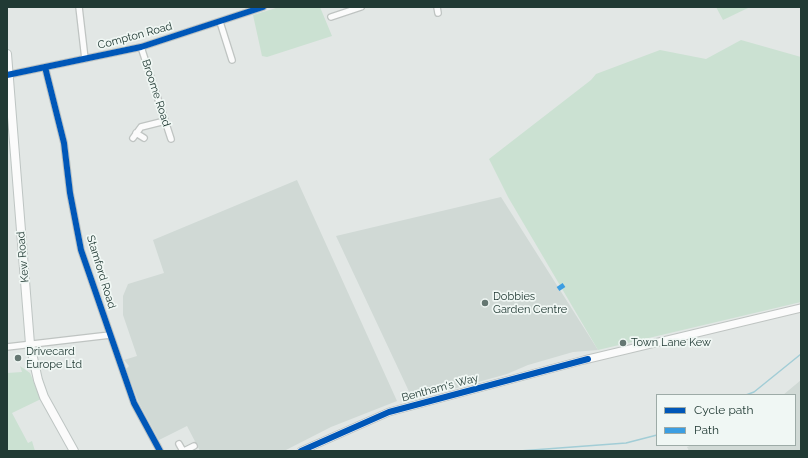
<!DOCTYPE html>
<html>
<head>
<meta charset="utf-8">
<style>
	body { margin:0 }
	#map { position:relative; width:808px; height:458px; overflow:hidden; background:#e2e7e5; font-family:Raleway,sans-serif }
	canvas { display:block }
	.frame { position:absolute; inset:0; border:8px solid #213a34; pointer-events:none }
	.legend { position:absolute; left:656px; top:394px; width:140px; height:52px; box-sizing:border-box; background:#f0f7f4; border:1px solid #9daba7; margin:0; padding:5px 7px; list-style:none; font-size:12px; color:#213a34 }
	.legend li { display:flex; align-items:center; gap:8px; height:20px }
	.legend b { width:20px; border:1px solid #9daba7 }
</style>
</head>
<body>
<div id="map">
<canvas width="808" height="458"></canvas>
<div class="frame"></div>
<ul class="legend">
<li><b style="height:5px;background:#0057b8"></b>Cycle path</li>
<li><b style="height:5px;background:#3c9ee2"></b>Path</li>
</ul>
</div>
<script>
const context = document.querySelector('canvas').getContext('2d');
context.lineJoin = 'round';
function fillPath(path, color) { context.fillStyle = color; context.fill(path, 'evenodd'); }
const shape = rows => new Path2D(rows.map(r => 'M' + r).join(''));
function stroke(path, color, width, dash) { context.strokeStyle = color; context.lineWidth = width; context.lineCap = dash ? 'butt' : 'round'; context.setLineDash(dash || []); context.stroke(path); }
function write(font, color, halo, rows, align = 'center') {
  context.font = font + ' Raleway,sans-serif'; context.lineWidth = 3.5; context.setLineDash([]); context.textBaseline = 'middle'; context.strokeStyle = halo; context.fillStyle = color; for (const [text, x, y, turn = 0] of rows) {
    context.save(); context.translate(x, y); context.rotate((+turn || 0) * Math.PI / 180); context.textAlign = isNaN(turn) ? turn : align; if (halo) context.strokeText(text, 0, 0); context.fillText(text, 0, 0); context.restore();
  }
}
fillPath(shape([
	[297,180,397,401,331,427,284,451,200,451,187,426,159,440,139,403,126,369,129,366,124,360,137,356,123,315,123,296,128,284,164,273,153,240],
	[501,197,598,350,573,352,528,365,507,374,413,400,336,236],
	[801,380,801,451,689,451,687,447,692,445,795,445,795,395,783,395]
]), '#d0d9d5');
fillPath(shape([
	[279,7,320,7,332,36,267,57,262,56,253,15],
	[716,7,750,7,723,20],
	[741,40,801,57,801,302,598,350,508,197,489,159,591,80,596,74,660,50,706,59],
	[20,366,30,373,41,399,12,413,28,443,32,441,35,451,7,451,7,373,22,372]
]), '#cbe1d2');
stroke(shape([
	[746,395,754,392,801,354],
	[519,451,626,443,657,435]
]), '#a2cdd6', 1.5);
const minor = shape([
	[79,7,85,59],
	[437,7,438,13],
	[331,17,361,7],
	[220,22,232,60],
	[141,47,171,139],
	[45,67,64,143,70,193,81,250,134,403,160,451],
	[7,75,141,47,263,7],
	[136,133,144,138],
	[133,138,141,127,165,121],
	[7,347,110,335],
	[179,444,183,451],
	[184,451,194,446]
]);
const tertiary = shape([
	[301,451,389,412,584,360,801,308]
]);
const secondary = shape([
	[7,54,30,344,38,380,44,397,74,451]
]);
stroke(minor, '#bfc4c2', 8);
stroke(tertiary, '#bfc4c2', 9);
stroke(secondary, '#bec5c3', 10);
stroke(minor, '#fbfbfb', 5.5);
stroke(tertiary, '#fbfbfb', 7);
stroke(secondary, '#fbfbfb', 8);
stroke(shape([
	[558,289,564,285]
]), '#3c9ee2', 5, [10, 5]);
stroke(shape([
	[45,67,64,143,70,193,81,250,134,403,160,451],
	[7,75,141,47,263,7],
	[301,451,389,412,588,359]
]), '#0057b8', 6);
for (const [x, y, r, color] of [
	[485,303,4,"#657772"],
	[623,343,4,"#657772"],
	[18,358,4,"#657772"]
]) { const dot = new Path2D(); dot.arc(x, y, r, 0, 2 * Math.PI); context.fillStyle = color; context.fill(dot); stroke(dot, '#f0f7f4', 1.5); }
write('11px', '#213a34', '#f0f7f4', [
	["Compton Road",135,36,-15],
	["Broome Road",156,93,72],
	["Kew Road",23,257,-95],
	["Stamford Road",101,272,73],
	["Bentham's Way",440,388,-15]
]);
write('11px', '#213a34', '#f0f7f4', [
	["Dobbies",493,297],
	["Garden Centre",493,310],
	["Town Lane Kew",631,343],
	["Drivecard",26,352],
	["Europe Ltd",26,365]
], 'left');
</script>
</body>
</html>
